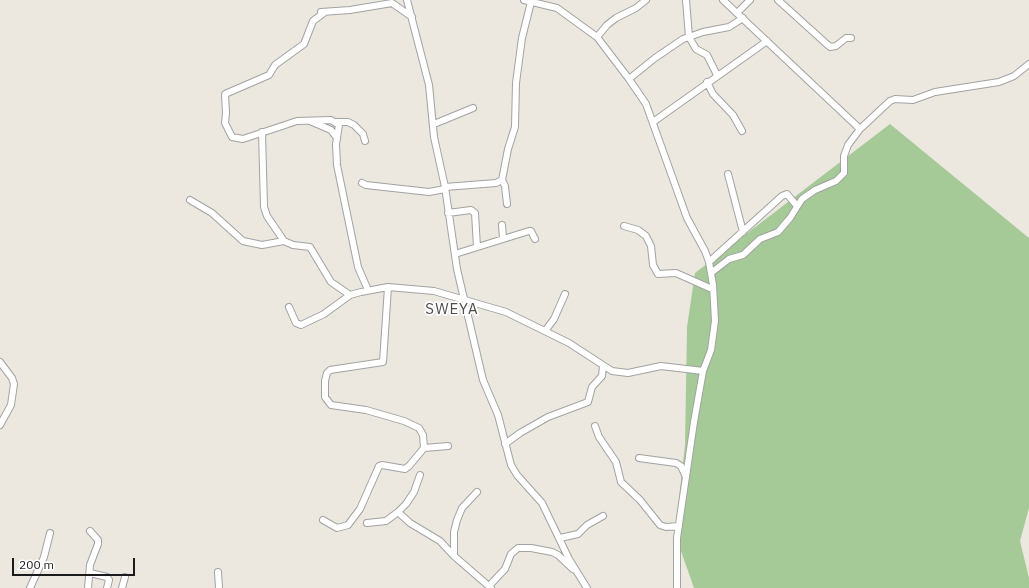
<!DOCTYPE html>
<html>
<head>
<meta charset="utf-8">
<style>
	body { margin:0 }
	#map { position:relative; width:1029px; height:588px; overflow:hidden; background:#ece8e0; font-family:"IBM Plex Sans",sans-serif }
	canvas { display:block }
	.scale { position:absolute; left:12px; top:558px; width:123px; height:18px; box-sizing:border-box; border:2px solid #1b1b1b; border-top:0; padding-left:5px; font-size:12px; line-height:14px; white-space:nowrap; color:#1b1b1b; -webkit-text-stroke:3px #fff; paint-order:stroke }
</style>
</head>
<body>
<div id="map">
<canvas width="1029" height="588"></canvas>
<div class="scale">200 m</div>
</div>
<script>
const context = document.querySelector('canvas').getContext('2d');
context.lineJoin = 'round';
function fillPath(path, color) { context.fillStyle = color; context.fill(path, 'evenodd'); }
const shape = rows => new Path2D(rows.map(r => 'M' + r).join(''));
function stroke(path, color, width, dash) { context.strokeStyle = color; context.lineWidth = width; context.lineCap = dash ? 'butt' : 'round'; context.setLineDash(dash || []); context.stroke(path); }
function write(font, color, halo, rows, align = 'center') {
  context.font = font + ' "IBM Plex Sans",sans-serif'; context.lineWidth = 3.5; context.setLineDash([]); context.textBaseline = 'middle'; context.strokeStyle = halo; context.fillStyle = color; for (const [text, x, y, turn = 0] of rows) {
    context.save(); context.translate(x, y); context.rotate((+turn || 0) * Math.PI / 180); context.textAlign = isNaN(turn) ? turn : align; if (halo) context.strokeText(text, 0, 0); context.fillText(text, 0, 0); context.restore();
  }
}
fillPath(shape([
	[890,124,1029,238,1029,508,1020,541,1029,578,1029,588,694,588,675,534,685,445,687,327,695,273]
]), '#a6ca97');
const minor = shape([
	[407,0,429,85,434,137,445,187,457,269,483,380,498,415,511,465,517,475,542,503,569,559,587,588],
	[524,0,557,8,597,37,629,79,646,104,687,218,705,251,709,262,713,285,715,321,711,350,703,371,694,422,677,538,677,588],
	[686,0,689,37,696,49,707,55,717,75],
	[723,0,860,129],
	[778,0,830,47,836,46,846,38,851,38],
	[321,12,350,10,392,3,412,17],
	[325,12,313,21,304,44,275,65,269,75,225,94,226,113,225,123,232,137,243,139,297,121,331,120,339,125,336,144,337,165,358,267,368,290],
	[737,13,750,0],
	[597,37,607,25,616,18,636,8,646,0],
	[629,79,655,58,683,39,703,32,729,27,743,18],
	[707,82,713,94,733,115,742,131],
	[310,121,331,130,337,138],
	[337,122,348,122,354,125,363,134,365,141],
	[653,122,767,41],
	[434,124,473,108],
	[262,132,264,207,267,216,284,241],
	[728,174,743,232],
	[502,180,505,186,507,204],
	[362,183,366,185,429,192,445,189],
	[445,187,496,183,502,180,508,149,515,127,516,83,522,38,531,2],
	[190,200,212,213,243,241,262,245,284,241,293,245,310,247,331,282,350,295],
	[448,213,471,210,475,213,477,247],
	[502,225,503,238],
	[624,226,638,230,646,236,651,246,653,265,658,274,676,273,712,289],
	[455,254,529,231,531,231,535,239],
	[709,262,782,196,787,194,797,206],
	[711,273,729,259,743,255,760,239,778,232,790,218,802,199,815,190,836,181,844,173,844,156,848,145,860,129,890,101,895,99,913,100,935,92,999,82,1014,76,1029,64],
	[289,307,296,323,301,325,324,314,350,295,361,292,388,287,434,291,506,312,569,343,612,371,628,373,661,366,703,371],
	[545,331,554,319,565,294],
	[0,362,12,378,14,384,11,405,0,425],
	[595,426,599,437,616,462,621,482,640,500,660,525,666,527,679,526],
	[505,444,520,433,548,417,588,402,592,387,602,376,603,366],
	[424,448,448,446],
	[639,458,676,463,681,466,686,477],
	[477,492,462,508,457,520,454,532,454,556,491,588],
	[398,512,406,504,414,492,420,475],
	[323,520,337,528,348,525,360,509,379,466,382,465,405,469,409,466,424,448,423,435,419,428,404,421,366,410,331,405,325,397,325,381,327,373,330,370,383,362,388,287],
	[367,523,386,521,398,512,410,523,440,541,454,556],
	[560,538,578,534,587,525,603,516],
	[218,572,219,588],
	[90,573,107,577,109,580,107,588],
	[489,586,505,569,511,554,518,548,531,548,552,552,558,555,573,569],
	[30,588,44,557,50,533],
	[88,588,90,565,98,544,98,540,90,531],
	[122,588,125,577]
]);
stroke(minor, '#a2a2a2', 8);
stroke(minor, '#fff', 6);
context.letterSpacing = '1px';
write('15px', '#4e4e4e', '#fff', [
	["SWEYA",452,310]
]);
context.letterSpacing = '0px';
</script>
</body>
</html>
